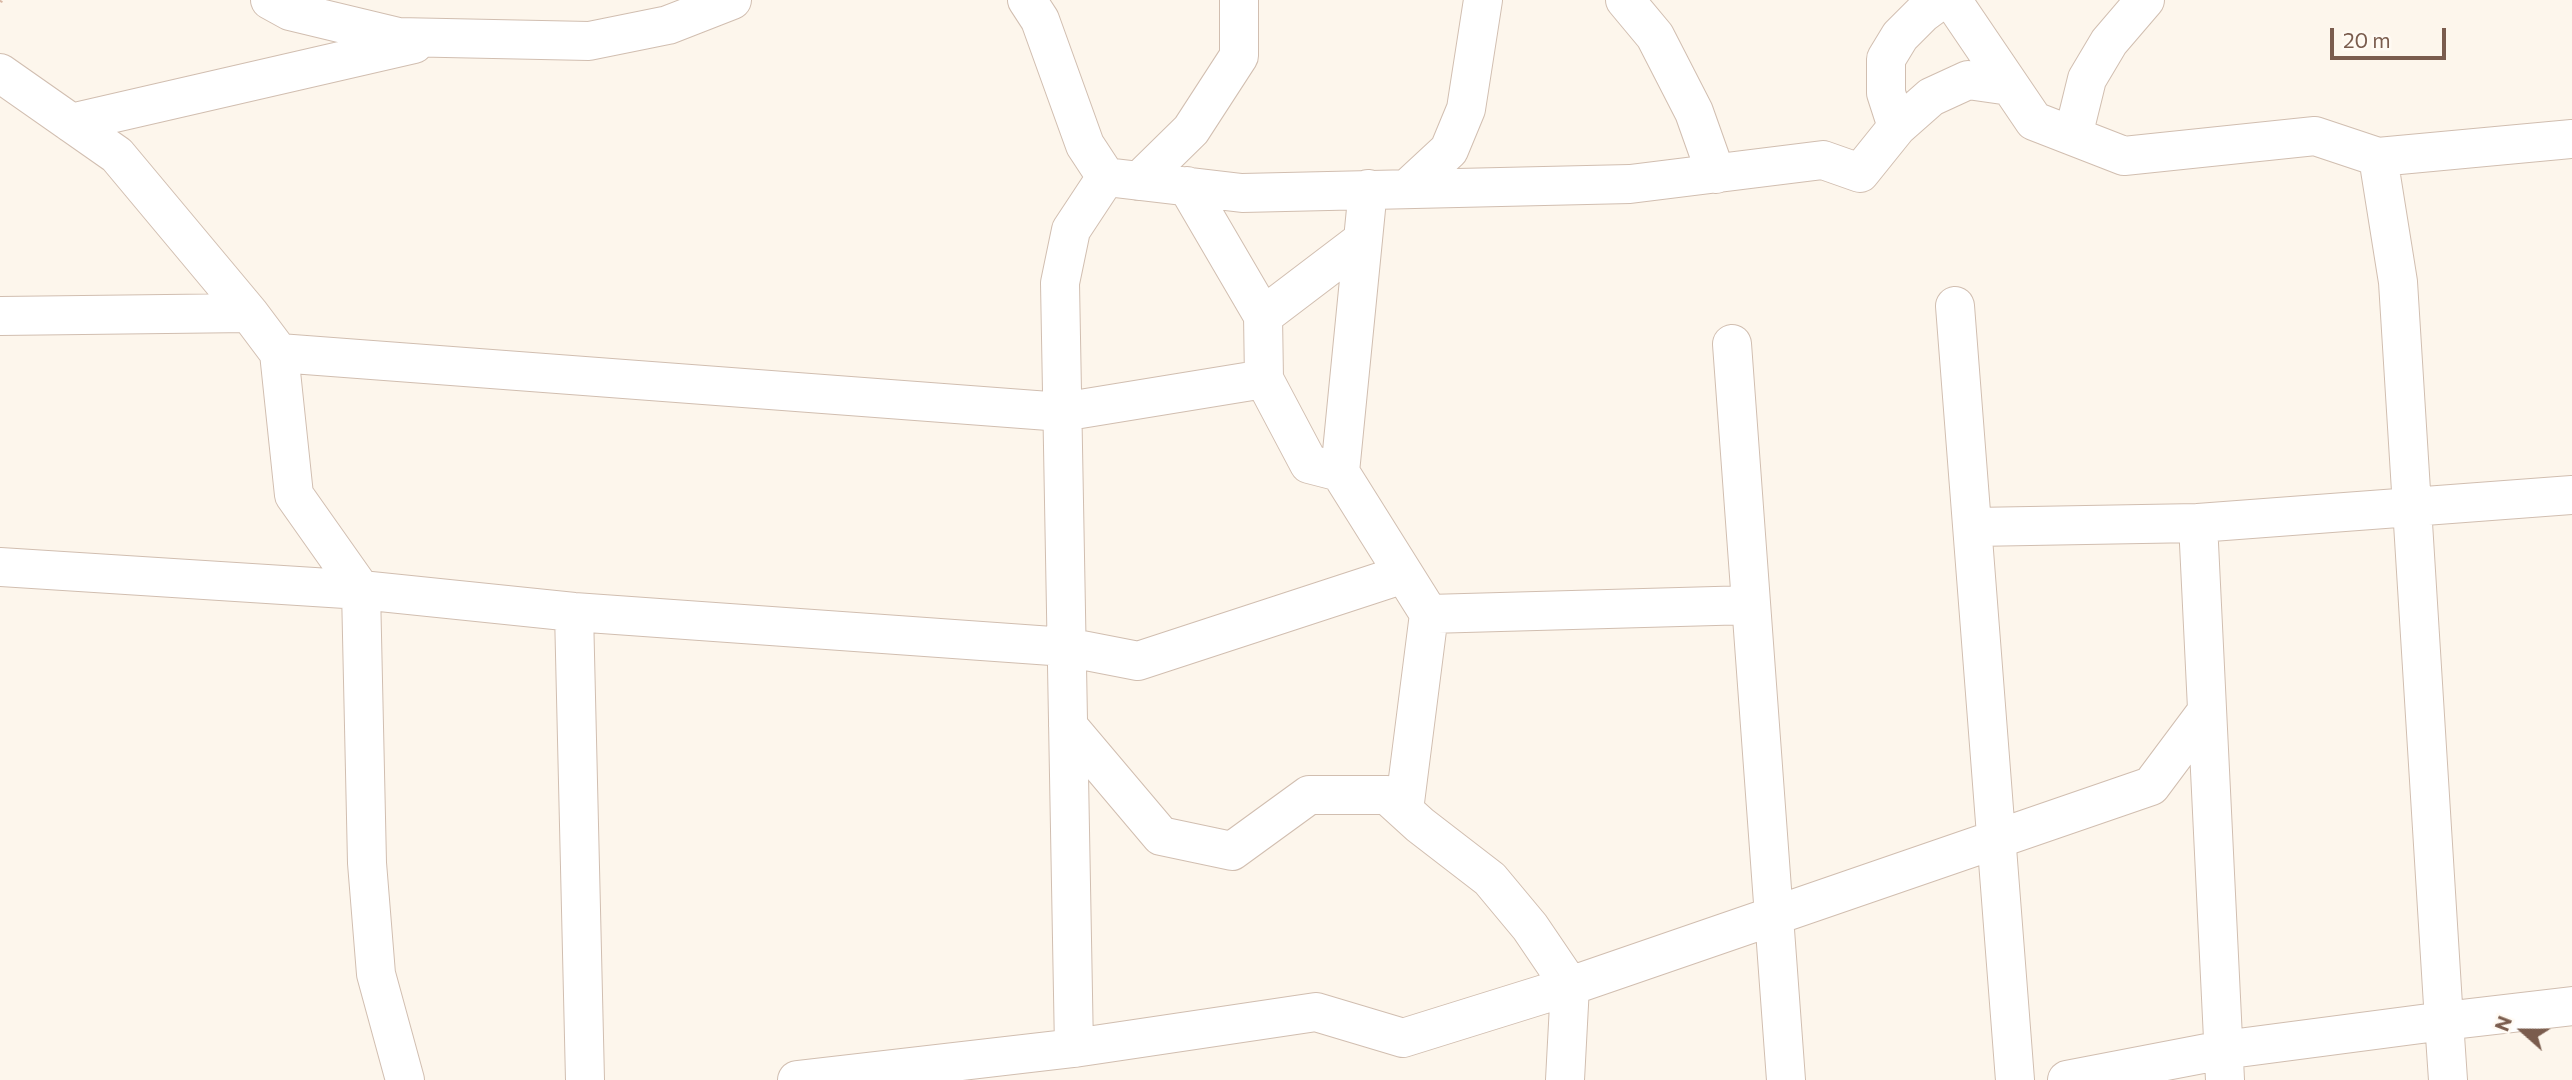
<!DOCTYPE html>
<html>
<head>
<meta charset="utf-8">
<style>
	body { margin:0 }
	#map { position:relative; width:2572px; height:1080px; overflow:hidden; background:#fdf6ec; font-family:Commissioner,sans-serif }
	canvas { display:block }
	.north { position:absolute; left:2488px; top:996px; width:70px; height:70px; -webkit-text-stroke:5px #fffaf3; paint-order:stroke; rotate:291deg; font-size:19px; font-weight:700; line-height:28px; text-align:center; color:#7a5c4d }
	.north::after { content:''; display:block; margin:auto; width:24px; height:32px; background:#7a5c4d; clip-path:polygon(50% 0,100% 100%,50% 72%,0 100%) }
	.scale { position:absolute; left:2330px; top:28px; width:116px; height:32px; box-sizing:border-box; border:4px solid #7a5c4d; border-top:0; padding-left:9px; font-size:21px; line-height:24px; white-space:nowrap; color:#7a5c4d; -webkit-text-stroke:5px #fffaf3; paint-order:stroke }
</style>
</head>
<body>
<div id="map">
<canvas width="2572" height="1080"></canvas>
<div class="north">N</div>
<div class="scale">20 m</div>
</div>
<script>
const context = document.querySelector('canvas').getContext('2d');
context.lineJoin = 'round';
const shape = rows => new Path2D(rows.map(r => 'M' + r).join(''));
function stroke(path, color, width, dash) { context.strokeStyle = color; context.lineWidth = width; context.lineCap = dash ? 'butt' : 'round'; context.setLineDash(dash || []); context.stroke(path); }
const minor = shape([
	[270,0,290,11,398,37,589,41,668,25,732,0],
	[1027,0,1040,20,1085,145,1106,177,1071,230,1060,283,1074,1048],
	[1625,0,1655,36,1694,112,1716,174],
	[1952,0,2034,121,2124,156,2315,136,2378,157,2572,139],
	[0,73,117,155,249,313,279,353,294,495,361,590,367,863,376,974,405,1080],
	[71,123,414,44],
	[1897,127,1931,97,1968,80,2010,86],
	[2073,136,2087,79,2109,42,2145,0],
	[1106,177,1242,193,1630,184,1823,160,1860,173,1897,127,1886,93,1886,59,1900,36,1922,14,1941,0],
	[1139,181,1191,130,1239,56,1239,0],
	[1187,186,1263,316],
	[1408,188,1449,150,1466,109,1483,0],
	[1368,189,1340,472,1429,614,1751,605],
	[1955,306,2015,1080],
	[0,316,249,313],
	[1732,344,1786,1080],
	[279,353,1062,412,1264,379],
	[1340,472,1309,464,1264,379,1263,316,1363,240],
	[1974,527,2198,523],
	[0,567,361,590,574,612,1066,647,1138,661,1404,574],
	[574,612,585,1080],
	[1068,726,1161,836,1232,851,1309,795,1387,795,1420,825,1490,879,1530,927,1570,986,1565,1080],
	[1404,810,1429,614],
	[797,1080,1074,1048,1316,1012,1403,1038,1570,986,2151,786,2207,711],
	[2067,1080,2223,1050,2444,1021,2398,282,2378,157],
	[2225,1080,2198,523,2572,495],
	[2448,1080,2444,1021,2572,1006]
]);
stroke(minor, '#d1beb0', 40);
stroke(shape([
	[0,2,1,0]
]), '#d9b8a5', 4.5, [2, 5]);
stroke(minor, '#fff', 38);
</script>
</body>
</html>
